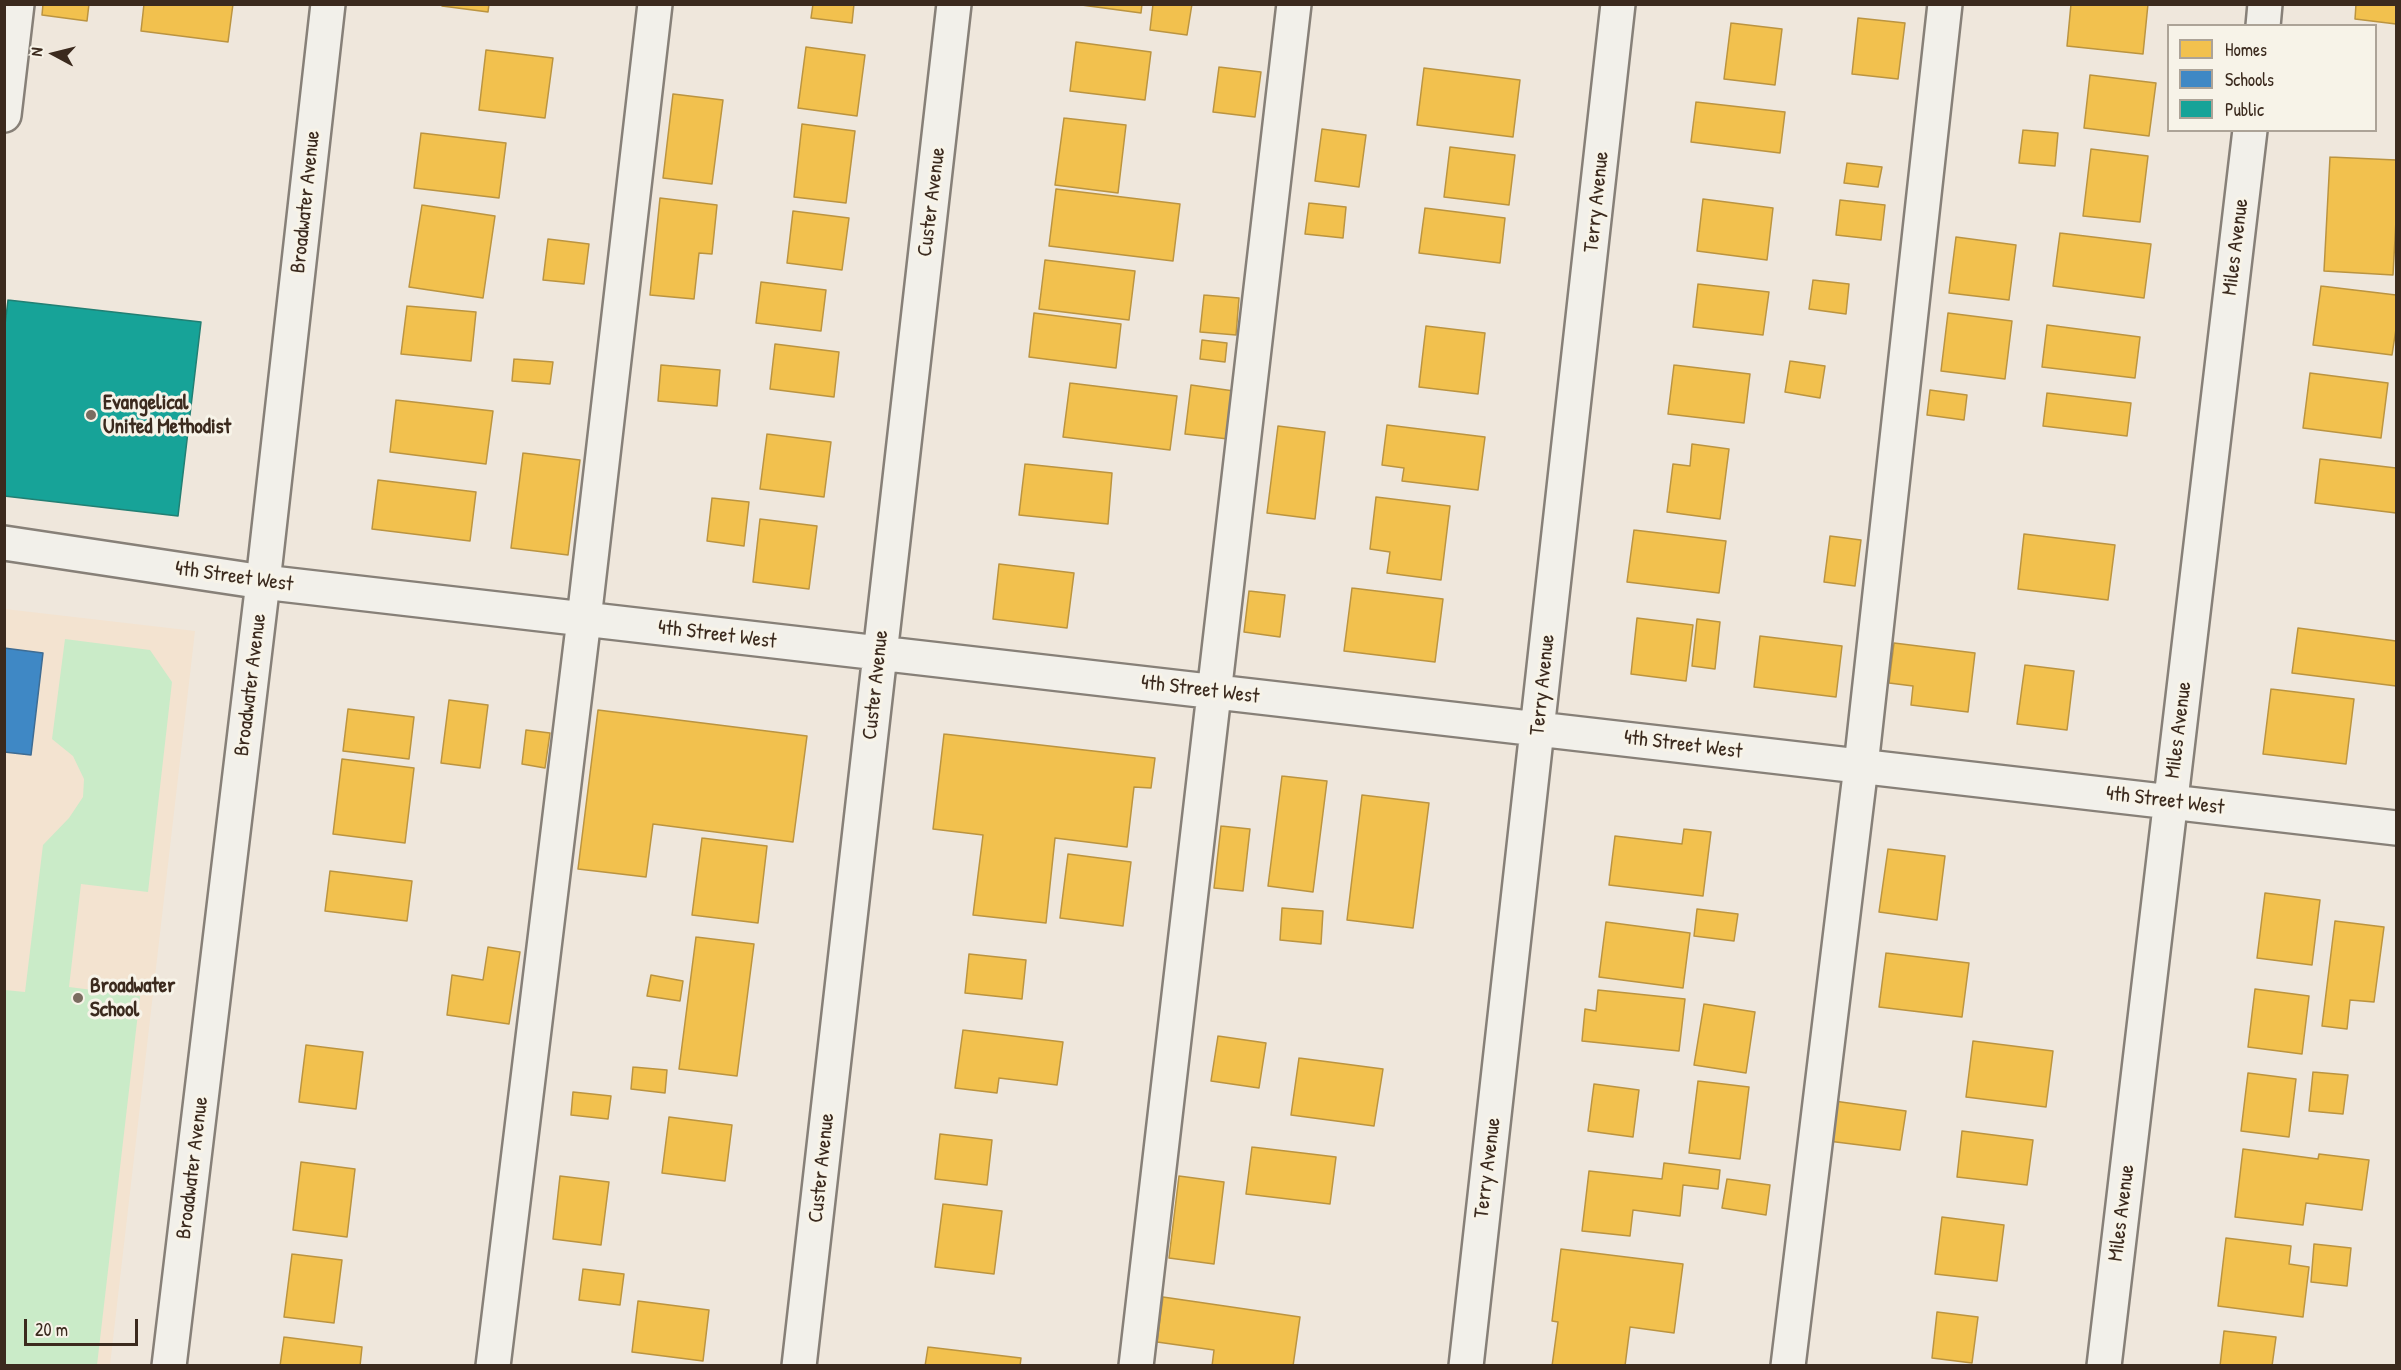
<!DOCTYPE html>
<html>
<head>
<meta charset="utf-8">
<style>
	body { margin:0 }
	#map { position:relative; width:2401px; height:1370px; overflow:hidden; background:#efe7dc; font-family:"Patrick Hand",sans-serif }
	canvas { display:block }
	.frame { position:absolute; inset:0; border:6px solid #3b2a1e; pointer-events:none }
	.legend { position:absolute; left:2167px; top:24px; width:210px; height:108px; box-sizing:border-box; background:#f7f3e8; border:2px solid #aca397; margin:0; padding:8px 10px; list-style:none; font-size:18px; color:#3b2a1e }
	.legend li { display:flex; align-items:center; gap:12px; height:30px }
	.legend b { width:30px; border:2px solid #aca397 }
	.north { position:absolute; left:24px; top:24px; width:60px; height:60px; -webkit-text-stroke:4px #f7f3e8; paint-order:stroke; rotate:277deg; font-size:16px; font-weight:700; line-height:24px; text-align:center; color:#3b2a1e }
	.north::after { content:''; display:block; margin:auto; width:21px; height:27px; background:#3b2a1e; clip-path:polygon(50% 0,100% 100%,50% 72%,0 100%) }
	.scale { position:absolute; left:24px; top:1319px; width:114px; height:27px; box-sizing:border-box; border:3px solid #3b2a1e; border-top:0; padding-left:8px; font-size:18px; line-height:21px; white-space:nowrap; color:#3b2a1e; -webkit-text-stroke:4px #f7f3e8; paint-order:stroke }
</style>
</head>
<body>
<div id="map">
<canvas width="2401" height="1370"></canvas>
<div class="frame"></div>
<ul class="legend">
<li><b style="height:16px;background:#f2c14e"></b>Homes</li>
<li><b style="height:16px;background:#3f88c5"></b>Schools</li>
<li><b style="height:16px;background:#17a398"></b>Public</li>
</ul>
<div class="north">N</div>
<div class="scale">20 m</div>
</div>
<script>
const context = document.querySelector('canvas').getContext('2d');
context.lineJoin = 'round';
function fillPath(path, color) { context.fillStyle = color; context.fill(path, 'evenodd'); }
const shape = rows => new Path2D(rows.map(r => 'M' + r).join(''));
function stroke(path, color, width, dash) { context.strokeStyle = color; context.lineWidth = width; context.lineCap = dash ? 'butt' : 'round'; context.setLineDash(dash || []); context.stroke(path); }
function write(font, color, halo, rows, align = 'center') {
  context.font = font + ' "Patrick Hand",sans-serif'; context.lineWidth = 6; context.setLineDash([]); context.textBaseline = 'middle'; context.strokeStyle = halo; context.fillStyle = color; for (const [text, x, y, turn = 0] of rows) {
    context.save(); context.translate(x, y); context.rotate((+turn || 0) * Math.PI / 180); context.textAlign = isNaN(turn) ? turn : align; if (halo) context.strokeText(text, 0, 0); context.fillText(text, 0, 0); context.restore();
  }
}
fillPath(shape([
	[5,609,195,631,110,1365,5,1366]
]), '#f3e3d0');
fillPath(shape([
	[65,639,150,650,172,682,148,892,81,884,69,987,140,996,97,1365,5,1365,5,990,25,992,43,845,69,818,83,797,84,779,73,756,52,739]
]), '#caebc8');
const homes = shape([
	[43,4,89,4,87,21,42,15,43,4],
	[144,4,233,4,228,42,141,31,144,4],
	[442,4,489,4,488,12,442,6,442,4],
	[813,4,854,4,852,23,811,18,813,4],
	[1074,4,1142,4,1141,13,1074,4],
	[1153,4,1192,4,1187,35,1150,30,1153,4],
	[2071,4,2148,4,2143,54,2067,46,2071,4],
	[2356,4,2396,4,2396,24,2355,19,2356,4],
	[1858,18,1905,23,1898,79,1852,74,1858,18],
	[1731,23,1782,29,1775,85,1724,79,1731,23],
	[1076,42,1151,52,1145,100,1070,91,1076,42],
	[806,47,865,55,857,116,798,108,806,47],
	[486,50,553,58,545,118,479,110,486,50],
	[1219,67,1261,72,1255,117,1213,112,1219,67],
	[1424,68,1520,80,1513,137,1417,125,1424,68],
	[2090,75,2156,83,2149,136,2084,128,2090,75],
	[673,94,723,100,712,184,663,178,673,94],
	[1696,102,1785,112,1780,153,1691,142,1696,102],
	[1064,118,1126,125,1118,193,1055,185,1064,118],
	[802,124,855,131,846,203,794,197,802,124],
	[1322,129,1366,135,1359,187,1315,181,1322,129],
	[2023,130,2058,133,2055,166,2019,163,2023,130],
	[421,133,506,143,499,198,414,188,421,133],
	[1450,147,1515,155,1509,205,1444,197,1450,147],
	[2091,149,2148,156,2140,222,2083,216,2091,149],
	[2330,157,2396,160,2396,220,2393,275,2324,271,2330,157],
	[1847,163,1882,167,1878,187,1844,183,1847,163],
	[1056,189,1180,204,1173,261,1049,246,1056,189],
	[660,198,717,205,712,254,699,253,694,299,650,295,660,198],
	[1703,199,1773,208,1767,260,1697,251,1703,199],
	[1840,200,1885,205,1881,240,1836,235,1840,200],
	[1309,203,1346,207,1343,238,1305,234,1309,203],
	[422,205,495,216,483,298,409,287,422,205],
	[1425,208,1505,218,1500,263,1419,253,1425,208],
	[793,211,849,218,842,270,787,263,793,211],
	[2060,233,2151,244,2144,298,2053,286,2060,233],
	[1956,237,2016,245,2009,300,1949,293,1956,237],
	[548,239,589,244,584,284,543,280,548,239],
	[1045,260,1135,271,1129,320,1039,309,1045,260],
	[1813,280,1849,284,1846,314,1809,309,1813,280],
	[761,282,826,290,821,331,756,323,761,282],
	[1698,284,1769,292,1763,335,1693,327,1698,284],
	[2321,286,2396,295,2396,329,2392,355,2313,345,2321,286],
	[1204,295,1239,298,1236,335,1200,332,1204,295],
	[407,306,476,312,471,361,401,354,407,306],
	[1034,313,1121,324,1116,368,1029,357,1034,313],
	[1948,313,2012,321,2005,379,1941,371,1948,313],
	[2047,325,2140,337,2135,378,2042,367,2047,325],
	[1426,326,1485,333,1478,394,1419,387,1426,326],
	[1202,340,1227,343,1225,362,1200,359,1202,340],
	[775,344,839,352,834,397,770,389,775,344],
	[514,359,553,362,550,384,512,381,514,359],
	[1790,361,1825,366,1820,398,1785,392,1790,361],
	[661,365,720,370,717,406,658,401,661,365],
	[1674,365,1750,374,1744,423,1668,414,1674,365],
	[2310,373,2388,383,2381,438,2303,428,2310,373],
	[1070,383,1177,396,1170,450,1063,437,1070,383],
	[1191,385,1234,391,1228,439,1185,434,1191,385],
	[1930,390,1967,395,1964,420,1927,415,1930,390],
	[2047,393,2131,403,2127,436,2043,426,2047,393],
	[396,400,493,411,486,464,390,452,396,400],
	[1387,425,1485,437,1478,490,1402,481,1404,468,1382,465,1387,425],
	[1278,426,1325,432,1315,519,1267,513,1278,426],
	[767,434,831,442,824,497,760,489,767,434],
	[1692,444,1729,449,1720,519,1667,512,1673,464,1690,466,1692,444],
	[523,453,580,460,568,555,511,548,523,453],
	[2320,459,2396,468,2396,513,2315,503,2320,459],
	[1025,464,1112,473,1108,524,1019,515,1025,464],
	[378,480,476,492,470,541,372,529,378,480],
	[1376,497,1450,506,1441,580,1387,573,1390,552,1370,549,1376,497],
	[712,498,749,502,744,546,707,541,712,498],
	[760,519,817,526,809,589,753,582,760,519],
	[1634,530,1726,541,1719,593,1627,582,1634,530],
	[2024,534,2115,545,2108,600,2018,589,2024,534],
	[1830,536,1861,540,1855,586,1824,582,1830,536],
	[999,564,1074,573,1067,628,993,619,999,564],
	[1352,588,1443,599,1435,662,1344,651,1352,588],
	[1249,591,1285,595,1280,637,1244,632,1249,591],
	[1637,618,1693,625,1686,681,1631,674,1637,618],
	[1697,619,1720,622,1715,669,1692,666,1697,619],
	[2298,628,2396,641,2396,686,2292,673,2298,628],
	[1760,636,1842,646,1836,697,1754,687,1760,636],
	[1894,643,1975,653,1968,712,1911,705,1913,686,1889,683,1894,643],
	[2025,665,2074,671,2067,730,2017,724,2025,665],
	[2271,689,2354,699,2346,764,2263,754,2271,689],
	[449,700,488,705,480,768,441,763,449,700],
	[348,709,414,717,409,759,343,751,348,709],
	[598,710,807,736,793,842,653,824,646,877,578,869,598,710],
	[526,730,550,733,545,768,522,764,526,730],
	[944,734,1155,758,1151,788,1134,787,1127,847,1055,838,1046,923,973,915,983,835,933,829,944,734],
	[342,759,414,768,405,843,333,834,342,759],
	[1282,776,1327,781,1313,892,1268,886,1282,776],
	[1362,795,1429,803,1413,928,1347,920,1362,795],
	[1221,826,1250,829,1243,891,1214,888,1221,826],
	[1684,829,1711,832,1703,896,1609,885,1615,836,1682,844,1684,829],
	[702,838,767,846,758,923,692,915,702,838],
	[1888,849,1945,856,1937,920,1879,912,1888,849],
	[1068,854,1131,862,1123,926,1060,918,1068,854],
	[330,871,412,881,407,921,325,911,330,871],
	[2265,893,2320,900,2312,965,2257,958,2265,893],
	[1282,908,1323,911,1321,944,1280,940,1282,908],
	[1697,909,1738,914,1734,941,1694,936,1697,909],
	[2335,921,2384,927,2374,1002,2350,1000,2347,1029,2322,1026,2335,921],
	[1606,922,1690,933,1683,988,1599,977,1606,922],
	[696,937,754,944,737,1076,679,1069,696,937],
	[488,947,520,952,509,1024,447,1015,452,975,483,980,488,947],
	[1886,953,1969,963,1962,1017,1879,1007,1886,953],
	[969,954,1026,960,1022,999,965,993,969,954],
	[651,975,683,981,680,1001,647,996,651,975],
	[2255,989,2309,996,2302,1054,2248,1047,2255,989],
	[1598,990,1685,999,1679,1051,1582,1041,1585,1009,1596,1011,1598,990],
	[1704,1004,1755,1012,1746,1073,1694,1065,1704,1004],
	[963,1030,1063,1042,1057,1085,999,1078,997,1093,955,1088,963,1030],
	[1218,1036,1266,1043,1259,1088,1211,1081,1218,1036],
	[1973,1041,2053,1051,2046,1107,1966,1097,1973,1041],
	[306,1045,363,1052,356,1109,299,1102,306,1045],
	[1299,1058,1383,1069,1374,1126,1291,1115,1299,1058],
	[633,1067,667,1070,665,1093,631,1089,633,1067],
	[2313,1072,2348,1075,2343,1114,2309,1111,2313,1072],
	[2248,1073,2296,1079,2289,1137,2241,1131,2248,1073],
	[1698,1081,1749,1087,1740,1159,1689,1153,1698,1081],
	[1594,1084,1639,1090,1633,1137,1588,1131,1594,1084],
	[573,1092,611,1096,608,1119,571,1115,573,1092],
	[1834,1101,1906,1111,1900,1150,1828,1141,1834,1101],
	[669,1117,732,1125,725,1181,662,1173,669,1117],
	[1962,1131,2033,1140,2027,1185,1957,1177,1962,1131],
	[940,1134,992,1140,987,1185,935,1179,940,1134],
	[1252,1147,1336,1157,1330,1204,1246,1194,1252,1147],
	[2243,1149,2318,1159,2319,1154,2369,1160,2362,1210,2306,1203,2303,1225,2235,1217,2243,1149],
	[301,1162,355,1169,347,1237,293,1230,301,1162],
	[1664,1163,1720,1170,1718,1189,1683,1185,1680,1216,1633,1210,1630,1236,1582,1231,1589,1171,1662,1179,1664,1163],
	[560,1176,609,1182,601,1245,553,1239,560,1176],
	[1179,1176,1224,1182,1214,1264,1169,1258,1179,1176],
	[1727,1179,1770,1185,1766,1215,1722,1208,1727,1179],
	[943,1204,1002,1211,994,1274,935,1267,943,1204],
	[1942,1217,2004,1225,1997,1281,1935,1274,1942,1217],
	[2226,1238,2291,1246,2289,1264,2309,1267,2303,1317,2218,1306,2226,1238],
	[2314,1244,2351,1248,2347,1286,2311,1282,2314,1244],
	[1561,1249,1683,1264,1674,1333,1630,1327,1625,1366,1552,1366,1558,1322,1552,1321,1561,1249],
	[292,1254,342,1260,334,1323,284,1317,292,1254],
	[583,1269,624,1274,620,1305,579,1300,583,1269],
	[1163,1297,1300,1317,1293,1366,1212,1366,1214,1350,1157,1342,1163,1297],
	[638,1301,709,1310,703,1361,632,1352,638,1301],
	[1937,1312,1978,1317,1972,1363,1932,1358,1937,1312],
	[2224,1331,2276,1337,2272,1366,2220,1366,2224,1331],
	[284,1337,362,1347,360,1366,280,1366,284,1337],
	[928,1347,1021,1358,1020,1366,925,1366,928,1347]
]);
fillPath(homes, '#f2c14e');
stroke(homes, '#bb9440', 1.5);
const schools = shape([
	[4,648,43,653,31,755,4,752,4,648]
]);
fillPath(schools, '#3f88c5');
stroke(schools, '#3e6c93', 1.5);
const public = shape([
	[8,300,201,322,178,516,4,496,4,333,8,300]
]);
fillPath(public, '#17a398');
stroke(public, '#227f73', 1.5);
const minor = shape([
	[2263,26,2265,4],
	[4,115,17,4],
	[4,543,263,582,2396,828],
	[493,1366,584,619,655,4],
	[799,1366,954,4],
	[1136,1366,1294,4],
	[1466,1366,1618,4],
	[1788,1366,1861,766,1945,4],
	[2104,1366,2250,130]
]);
const major = shape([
	[169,1366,263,582,328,4]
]);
stroke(minor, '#878078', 38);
stroke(major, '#878078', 38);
stroke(minor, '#f2f0ea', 33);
stroke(major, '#f2f0ea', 33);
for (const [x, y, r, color] of [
	[91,415,6,"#7a6c60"],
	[78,998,6,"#7a6c60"]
]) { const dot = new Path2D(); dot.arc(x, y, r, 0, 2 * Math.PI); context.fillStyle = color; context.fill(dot); stroke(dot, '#f7f3e8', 2); }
write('21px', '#3b2a1e', '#f7f3e8', [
	["Broadwater Avenue",306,202,-84],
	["Custer Avenue",932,202,-83],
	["Terry Avenue",1597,202,-84],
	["Miles Avenue",2236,247,-83],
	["4th Street West",234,577,8],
	["4th Street West",717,635,7],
	["Broadwater Avenue",251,685,-83],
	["Custer Avenue",876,685,-84],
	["Terry Avenue",1543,685,-84],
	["4th Street West",1200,690,7],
	["Miles Avenue",2179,730,-83],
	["4th Street West",1683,745,7],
	["4th Street West",2165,801,7],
	["Broadwater Avenue",193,1168,-83],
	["Custer Avenue",822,1168,-84],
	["Terry Avenue",1488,1168,-83],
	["Miles Avenue",2122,1213,-83]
]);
write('bold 21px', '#3b2a1e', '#f7f3e8', [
	["Evangelical",103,403],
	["United Methodist",103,427],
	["Broadwater",90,986],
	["School",90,1010]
], 'left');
</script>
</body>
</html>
